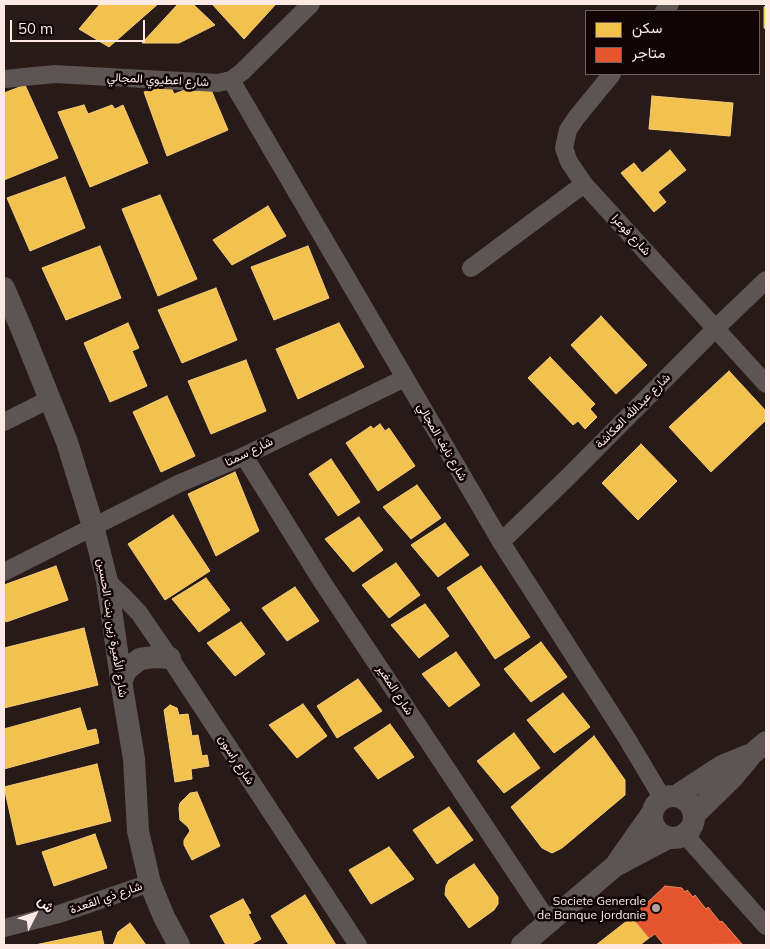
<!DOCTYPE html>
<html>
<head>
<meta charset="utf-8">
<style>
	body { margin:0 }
	#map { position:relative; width:770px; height:949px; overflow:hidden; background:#281a17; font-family:Mulish,Vazirmatn,sans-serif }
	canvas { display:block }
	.frame { position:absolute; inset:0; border:5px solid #fde9e4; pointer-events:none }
	.legend { position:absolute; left:585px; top:10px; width:175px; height:65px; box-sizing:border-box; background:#100504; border:1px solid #6f605e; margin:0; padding:6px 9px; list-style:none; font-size:15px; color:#fde9e4 }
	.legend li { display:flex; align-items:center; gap:10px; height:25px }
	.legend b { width:25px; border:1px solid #6f605e }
	.north { position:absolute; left:10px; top:889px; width:50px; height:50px; -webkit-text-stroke:4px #100504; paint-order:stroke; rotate:49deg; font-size:14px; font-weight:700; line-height:20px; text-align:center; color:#fde9e4 }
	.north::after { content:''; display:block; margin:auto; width:18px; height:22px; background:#fde9e4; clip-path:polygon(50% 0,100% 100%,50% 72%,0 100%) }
	.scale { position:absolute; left:10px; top:20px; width:135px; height:22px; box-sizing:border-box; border:2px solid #fde9e4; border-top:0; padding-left:6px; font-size:15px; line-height:18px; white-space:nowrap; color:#fde9e4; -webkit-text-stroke:4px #100504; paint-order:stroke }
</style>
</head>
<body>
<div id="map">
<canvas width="770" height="949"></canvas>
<div class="frame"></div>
<ul class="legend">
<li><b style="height:14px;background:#f2c14e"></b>سكن</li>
<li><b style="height:14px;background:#e4572e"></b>متاجر</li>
</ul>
<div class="north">ش</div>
<div class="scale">50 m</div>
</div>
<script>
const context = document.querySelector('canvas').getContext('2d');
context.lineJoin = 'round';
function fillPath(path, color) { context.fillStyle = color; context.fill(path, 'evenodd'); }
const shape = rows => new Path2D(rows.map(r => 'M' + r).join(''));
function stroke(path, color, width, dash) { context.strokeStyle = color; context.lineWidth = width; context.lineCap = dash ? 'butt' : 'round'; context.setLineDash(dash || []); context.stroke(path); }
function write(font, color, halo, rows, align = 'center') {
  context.font = font + ' Mulish,Vazirmatn,sans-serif'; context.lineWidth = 5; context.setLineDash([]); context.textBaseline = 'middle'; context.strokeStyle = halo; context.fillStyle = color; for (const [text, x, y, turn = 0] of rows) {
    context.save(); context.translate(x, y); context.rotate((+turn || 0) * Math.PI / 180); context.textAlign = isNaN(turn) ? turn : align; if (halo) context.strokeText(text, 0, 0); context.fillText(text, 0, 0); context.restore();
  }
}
const homes = shape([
	[100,4,158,4,109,47,79,29,100,4],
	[178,4,193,4,215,25,179,43,142,43,178,4],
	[212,4,276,4,244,39,212,4],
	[766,5,766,29,764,28,764,7,766,5],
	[25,85,58,158,4,180,4,93,25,85],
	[170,85,174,94,198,85,209,85,228,130,167,156,144,92,170,85],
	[652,96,733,103,730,136,649,129,652,96],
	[84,105,88,114,112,105,115,109,123,105,148,163,90,187,58,112,84,105],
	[670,150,686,170,658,192,666,202,654,212,621,173,634,163,642,173,670,150],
	[65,177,85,228,30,251,7,198,65,177],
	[160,195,197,279,158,296,122,209,160,195],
	[268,206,286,236,232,265,213,240,268,206],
	[100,246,121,298,66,320,42,268,100,246],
	[308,246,329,298,274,320,251,267,308,246],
	[216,288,237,340,182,363,158,310,216,288],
	[601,316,647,365,616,394,571,345,601,316],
	[128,323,139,348,132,351,147,386,110,402,84,343,128,323],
	[339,323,364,367,298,399,276,349,339,323],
	[550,357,595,404,590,409,597,417,585,429,578,421,573,425,528,378,550,357],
	[246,360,266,411,211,434,188,381,246,360],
	[729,371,766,411,766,420,711,472,669,427,729,371],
	[167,396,195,456,161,472,133,412,167,396],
	[380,424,385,431,389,428,415,466,378,491,346,443,371,426,373,429,380,424],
	[641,444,677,481,638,520,602,483,641,444],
	[331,459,360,502,338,516,309,474,331,459],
	[235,472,259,531,216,556,188,494,235,472],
	[417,485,441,518,411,539,383,507,417,485],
	[173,515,210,571,165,600,128,544,173,515],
	[359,517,383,550,353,572,325,539,359,517],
	[445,523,469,555,438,577,411,545,445,523],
	[396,563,420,595,389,618,362,585,396,563],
	[56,566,68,600,6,622,4,615,4,585,56,566],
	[481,566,530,637,495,659,447,588,481,566],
	[206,578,230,610,199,632,172,599,206,578],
	[295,587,319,621,287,641,262,608,295,587],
	[425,604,449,636,419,658,391,625,425,604],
	[241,622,265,654,235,676,207,643,241,622],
	[84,628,98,685,4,708,4,648,84,628],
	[541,642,567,677,531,702,504,669,541,642],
	[456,652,480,685,449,707,422,674,456,652],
	[358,679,382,711,337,738,317,706,358,679],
	[563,693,590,727,554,753,527,720,563,693],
	[303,704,327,736,297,758,269,725,303,704],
	[170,705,177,708,179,715,188,714,192,736,198,735,202,756,207,755,209,766,191,769,192,779,175,782,164,710,170,705],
	[80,708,87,731,96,729,99,743,4,769,4,729,80,708],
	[390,724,414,757,378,779,354,748,390,724],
	[514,733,540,768,504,793,477,761,514,733],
	[594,736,625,780,625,795,562,848,552,853,542,848,511,807,594,736],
	[97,764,111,821,17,845,4,787,97,764],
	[197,792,220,846,192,860,184,845,184,840,190,831,188,827,180,820,179,808,180,803,190,793,197,792],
	[449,807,473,840,437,864,413,830,449,807],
	[95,834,107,868,54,886,42,852,95,834],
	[389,847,414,879,371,904,349,870,389,847],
	[474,864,498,897,498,904,494,910,469,928,445,895,446,886,449,880,474,864],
	[305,895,336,945,289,945,271,916,305,895],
	[243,899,251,913,248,914,261,939,250,945,226,945,210,916,243,899],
	[632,917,649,938,640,945,596,945,632,917],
	[130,923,146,945,113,945,118,932,130,923],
	[101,931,104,945,35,945,101,931]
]);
fillPath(homes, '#f2c14e');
stroke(homes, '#f5cd7b', 1);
const shops = shape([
	[665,886,682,888,685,892,687,890,693,897,695,895,706,909,708,907,720,922,722,921,742,944,664,945,655,934,649,938,632,917,665,886]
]);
fillPath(shops, '#e4572e');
stroke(shops, '#ec8365', 1);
stroke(shape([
	[664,11,670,4],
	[612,74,576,118,568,130,564,148,569,162,584,184,766,384],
	[4,79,55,74,218,83,231,80,242,72,311,4],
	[231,80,501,542,626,737,663,799],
	[471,268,584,184],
	[4,422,50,399],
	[244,456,321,580,548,921],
	[501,542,567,478,716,328,766,280],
	[4,572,178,484,244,456,405,378],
	[107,581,122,595,139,613,170,658,358,945],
	[685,835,766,926],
	[4,928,59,914,150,883]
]), '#5c5553', 18);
stroke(shape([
	[4,288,22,330,67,442,93,526,107,581,123,693,134,759,138,831,150,883,164,917,179,945],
	[122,680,126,670,140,659,154,657,170,658],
	'652 817a21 21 0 1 1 42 0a21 21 0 1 1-42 0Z',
	[676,796,722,766,749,755],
	[694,815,733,777,752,754,766,742],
	[617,863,652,813],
	[522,945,615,866,668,838]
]), '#5c5553', 22);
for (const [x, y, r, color] of [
	[656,908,5,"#b2a19c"]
]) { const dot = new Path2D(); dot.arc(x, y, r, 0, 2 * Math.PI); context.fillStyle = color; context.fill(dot); stroke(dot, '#100504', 2); }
write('12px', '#fde9e4', '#100504', [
	["شارع اعطيوي المجالي",158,80,3],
	["شارع فوعرا",631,235,47],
	["شارع عبدالله العكاشة",633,411,-45],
	["شارع نايف المجالي",442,442,60],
	["شارع سمتا",249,452,-26],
	["شارع الأميرة زين بنت الحسين",112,628,81],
	["شارع المغير",395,690,57],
	["شارع راسون",236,760,57],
	["شارع ذي القعدة",106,898,-19]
]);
write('12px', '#fde9e4', '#100504', [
	["Societe Generale",646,901],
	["de Banque Jordanie",646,915]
], 'right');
</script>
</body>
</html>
